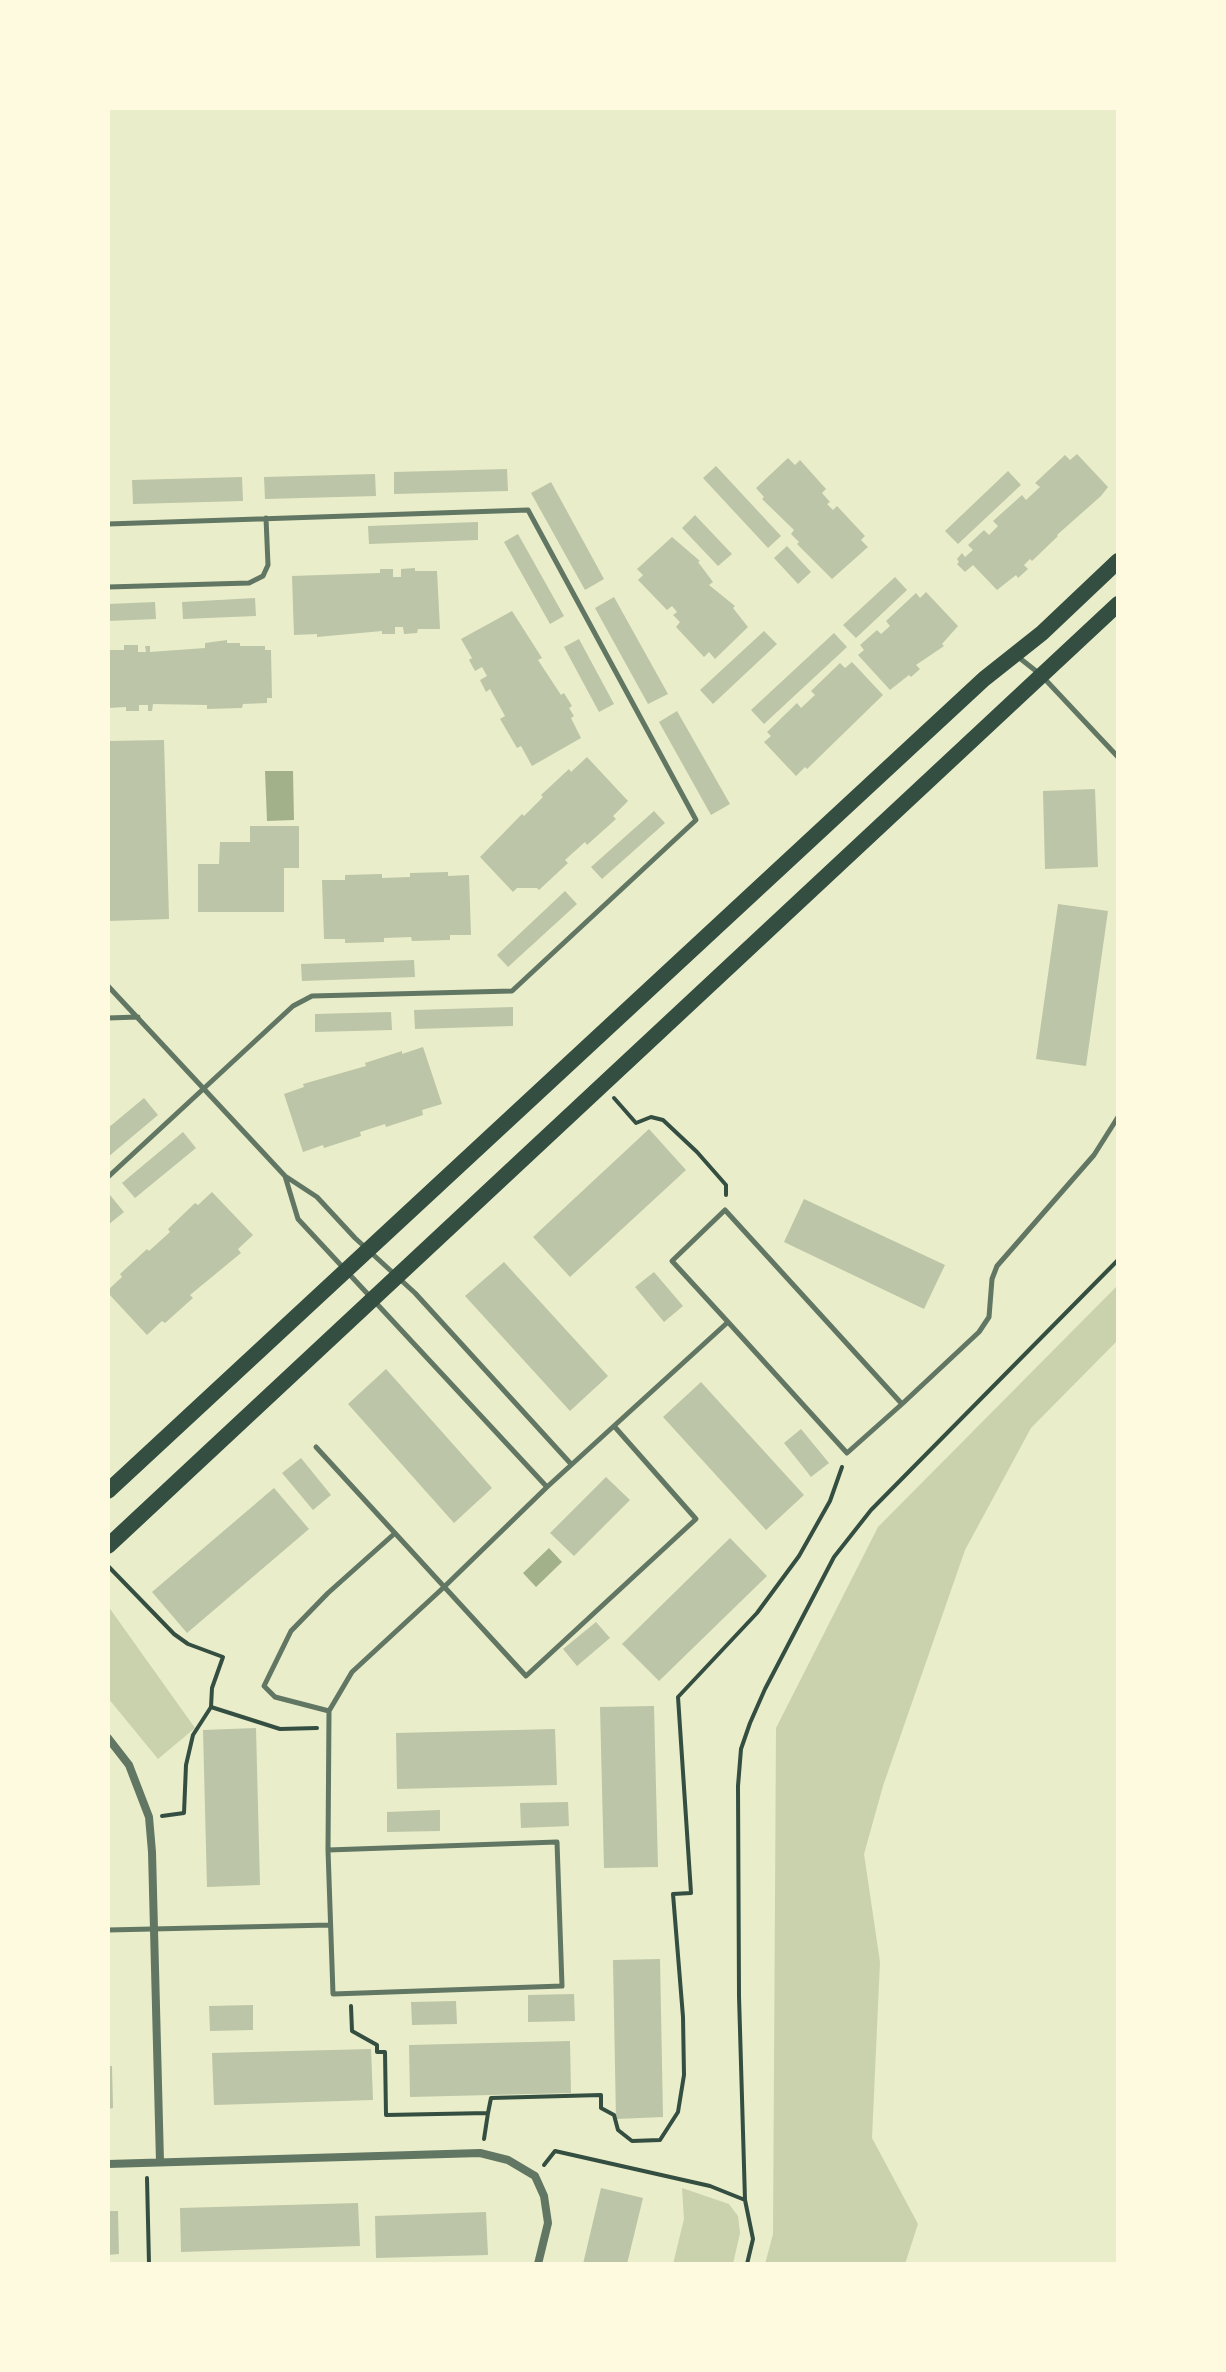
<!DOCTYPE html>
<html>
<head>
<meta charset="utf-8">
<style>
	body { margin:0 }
	#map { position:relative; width:1226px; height:2372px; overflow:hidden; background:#e9edc9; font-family:Cabin,sans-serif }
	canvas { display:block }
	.frame { position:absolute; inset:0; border:110px solid #fefae0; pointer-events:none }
</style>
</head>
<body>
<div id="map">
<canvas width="1226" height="2372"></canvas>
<div class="frame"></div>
</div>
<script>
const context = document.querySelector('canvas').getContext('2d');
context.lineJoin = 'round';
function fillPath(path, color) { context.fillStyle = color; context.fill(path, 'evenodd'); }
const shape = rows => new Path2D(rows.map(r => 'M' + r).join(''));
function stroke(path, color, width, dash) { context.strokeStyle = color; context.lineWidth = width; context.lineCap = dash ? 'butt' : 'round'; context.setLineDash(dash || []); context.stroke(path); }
fillPath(shape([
	[1118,1285,1118,1340,1031,1428,965,1550,883,1786,864,1854,880,1962,872,2138,918,2224,905,2264,765,2264,773,2234,776,1728,878,1527],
	[108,1606,195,1728,158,1759,108,1698],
	[682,2188,729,2204,738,2216,740,2233,733,2264,673,2264,684,2219]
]), '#cad2ad');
fillPath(shape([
	[265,771,293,771,294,820,267,821],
	[549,1548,562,1562,536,1587,523,1573]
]), '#a3b18a');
fillPath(shape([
	[1077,454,1108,487,1101,496,1057,535,1058,536,1032,561,1030,559,1024,565,1028,569,1018,578,1016,575,997,590,973,565,965,572,957,564,959,562,957,559,962,553,965,557,973,550,968,545,984,530,989,535,998,526,993,521,1022,495,1026,500,1040,487,1035,483,1065,455,1070,460],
	[788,458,795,465,800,460,826,489,822,493,830,502,827,504,833,510,837,506,865,536,861,540,868,547,832,579,797,544,799,542,791,534,794,530,762,499,764,497,756,488],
	[716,466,781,536,768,548,703,478],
	[507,469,508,491,394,494,394,472],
	[1008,471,1021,485,958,544,945,531],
	[375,474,376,496,265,499,264,477],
	[242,477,243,501,133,504,132,480],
	[551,482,604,579,585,590,531,493],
	[695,515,732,554,718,566,682,528],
	[478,522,478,540,369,544,368,526],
	[518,534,564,616,550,624,504,542],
	[672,537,700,561,698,562,713,582,709,585,735,606,733,608,748,627,715,659,709,652,704,657,676,627,680,622,673,615,677,612,672,606,667,610,638,580,643,575,637,569],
	[787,546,811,572,798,584,774,558],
	[415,568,415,571,437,571,440,629,418,629,417,633,404,634,403,627,395,627,395,634,382,634,382,631,317,637,317,634,294,635,292,576,380,573,380,569,393,569,393,577,401,577,401,569],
	[895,577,907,590,856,638,843,625],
	[926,592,958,626,942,644,944,646,916,665,920,669,911,677,909,675,890,690,858,655,864,650,860,645,877,630,881,634,890,626,886,621,916,593,920,598],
	[614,597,668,694,648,704,595,608],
	[255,598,256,616,183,619,182,602],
	[155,602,156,619,108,621,108,604],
	[512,611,542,658,538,660,561,695,564,693,572,706,569,708,574,716,571,718,581,738,532,766,521,746,517,748,500,719,505,716,490,689,486,692,480,680,487,676,482,667,475,671,469,660,472,658,461,639],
	[764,631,777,644,713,704,700,690],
	[834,633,847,647,764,724,751,710],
	[579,639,614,704,599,712,564,647],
	[227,640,227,643,240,643,240,646,265,646,265,650,271,650,272,698,267,698,267,703,243,704,242,708,207,709,207,705,153,704,152,711,148,711,148,705,139,705,139,711,126,711,126,707,108,708,108,650,124,650,124,645,138,645,138,652,146,652,145,646,150,646,150,652,205,648,205,643],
	[852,662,883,695,807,769,805,767,796,776,764,742,771,736,767,732,797,703,801,708,815,695,811,691,840,663,845,668],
	[677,711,730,804,711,815,659,722],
	[164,740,169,919,108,921,108,741],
	[587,757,628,801,613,816,616,819,587,845,585,842,565,860,568,863,539,890,537,888,517,888,513,892,480,857,522,814,524,816,543,797,541,795,569,769,571,772],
	[1095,789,1098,867,1045,869,1043,791],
	[654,811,665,823,602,879,591,867],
	[250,826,299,826,299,868,284,868,284,912,198,912,198,864,219,864,220,842,250,842],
	[448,872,448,876,469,875,471,935,450,935,450,940,412,941,411,937,384,938,384,942,345,943,345,939,324,939,322,880,345,880,345,875,382,874,382,878,410,877,410,873],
	[565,891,577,904,508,967,497,955],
	[1058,904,1108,911,1086,1066,1036,1059],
	[414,960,415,977,302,981,301,964],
	[513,1007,513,1026,415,1029,414,1010],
	[391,1012,392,1030,315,1032,315,1014],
	[423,1047,442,1104,422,1110,423,1115,386,1127,385,1124,360,1132,361,1136,324,1148,323,1145,303,1152,284,1094,304,1087,303,1084,366,1066,365,1063,402,1051,402,1054],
	[144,1098,158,1115,108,1157,108,1128],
	[649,1129,686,1170,570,1277,533,1237],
	[183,1132,196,1148,135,1198,122,1183],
	[212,1192,253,1235,238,1249,241,1253,190,1295,193,1298,165,1323,162,1321,147,1335,108,1293,108,1290,122,1277,120,1274,147,1249,149,1251,170,1232,168,1229,195,1203,198,1205],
	[110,1195,124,1212,108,1225,108,1196],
	[804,1199,945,1265,924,1309,784,1242],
	[504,1262,608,1376,570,1411,465,1296],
	[654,1272,683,1306,664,1322,635,1287],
	[386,1369,492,1488,454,1523,348,1404],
	[701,1382,804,1495,766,1530,663,1417],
	[801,1429,829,1463,811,1477,784,1443],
	[301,1458,331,1495,313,1510,282,1473],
	[606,1477,630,1500,574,1556,550,1533],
	[274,1488,309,1529,187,1633,152,1592],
	[730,1538,767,1576,659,1681,622,1644],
	[596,1622,610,1638,577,1666,563,1649],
	[654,1706,658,1867,604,1868,600,1707],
	[256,1728,260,1885,207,1887,203,1730],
	[555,1729,557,1785,397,1789,396,1733],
	[568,1802,569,1826,521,1828,520,1803],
	[440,1810,440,1831,387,1832,387,1812],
	[660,1959,663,2117,616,2119,613,1960],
	[574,1994,575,2021,528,2022,528,1995],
	[456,2001,457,2024,412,2025,411,2002],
	[253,2005,253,2030,210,2031,209,2006],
	[570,2041,571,2093,410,2097,409,2045],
	[371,2049,373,2100,214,2105,212,2053],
	[108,2066,112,2066,113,2108,108,2109],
	[601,2188,643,2198,627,2264,583,2264],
	[358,2203,360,2246,181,2252,180,2208],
	[108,2211,118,2211,119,2254,108,2255],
	[486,2212,488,2255,376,2258,375,2216]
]), '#bcc5a7');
stroke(shape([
	[614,1098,636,1123,651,1117,663,1120,697,1152,726,1185,726,1195],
	[108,1566,174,1634,188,1644,223,1657,212,1688,211,1707,280,1729,317,1728],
	[162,1816,184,1813,186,1765,193,1735,211,1707],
	[351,2006,352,2031,377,2045,377,2052,385,2052,386,2115,488,2113,484,2139],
	[488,2113,491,2098,601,2095,601,2108,614,2115,618,2130,632,2141,660,2140,678,2112,684,2075,683,2017,673,1894,691,1893,678,1697,757,1613,799,1556,830,1501,842,1467],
	[544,2165,555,2151,710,2186,745,2200],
	[147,2178,149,2264],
	[747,2264,753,2239,745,2200,739,1996,738,1786,741,1749,750,1723,765,1689,834,1557,871,1510,1118,1260]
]), '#344e41', 4);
stroke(shape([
	[108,524,528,510,696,820,512,991,312,996,293,1006,108,1177],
	[108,587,249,583,263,576,268,565,266,518],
	[1017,656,1041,675,1118,757],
	[108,986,285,1176,317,1197,355,1238,415,1293,571,1464],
	[108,1018,138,1017],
	[285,1176,298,1219,547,1487],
	[902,1404,979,1332,989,1317,992,1279,997,1266,1094,1155,1118,1117],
	[316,1447,526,1676,696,1519,614,1426],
	[329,1711,275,1697,264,1686,291,1631,328,1593,394,1534],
	[328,1850,557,1842,562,1986,333,1994,328,1850,329,1711,352,1672,443,1588,547,1487,728,1322,847,1453,902,1404,725,1210,672,1261,728,1322],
	[108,1930,330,1925]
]), '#617663', 5);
stroke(shape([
	[108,1738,129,1765,149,1817,152,1852,160,2162],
	[108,2164,480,2153,508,2160,535,2176,544,2196,548,2223,538,2264]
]), '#617663', 8);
stroke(shape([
	[108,1491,984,679,1042,633,1118,561],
	[108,1546,1118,604]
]), '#344e41', 16);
</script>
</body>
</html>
